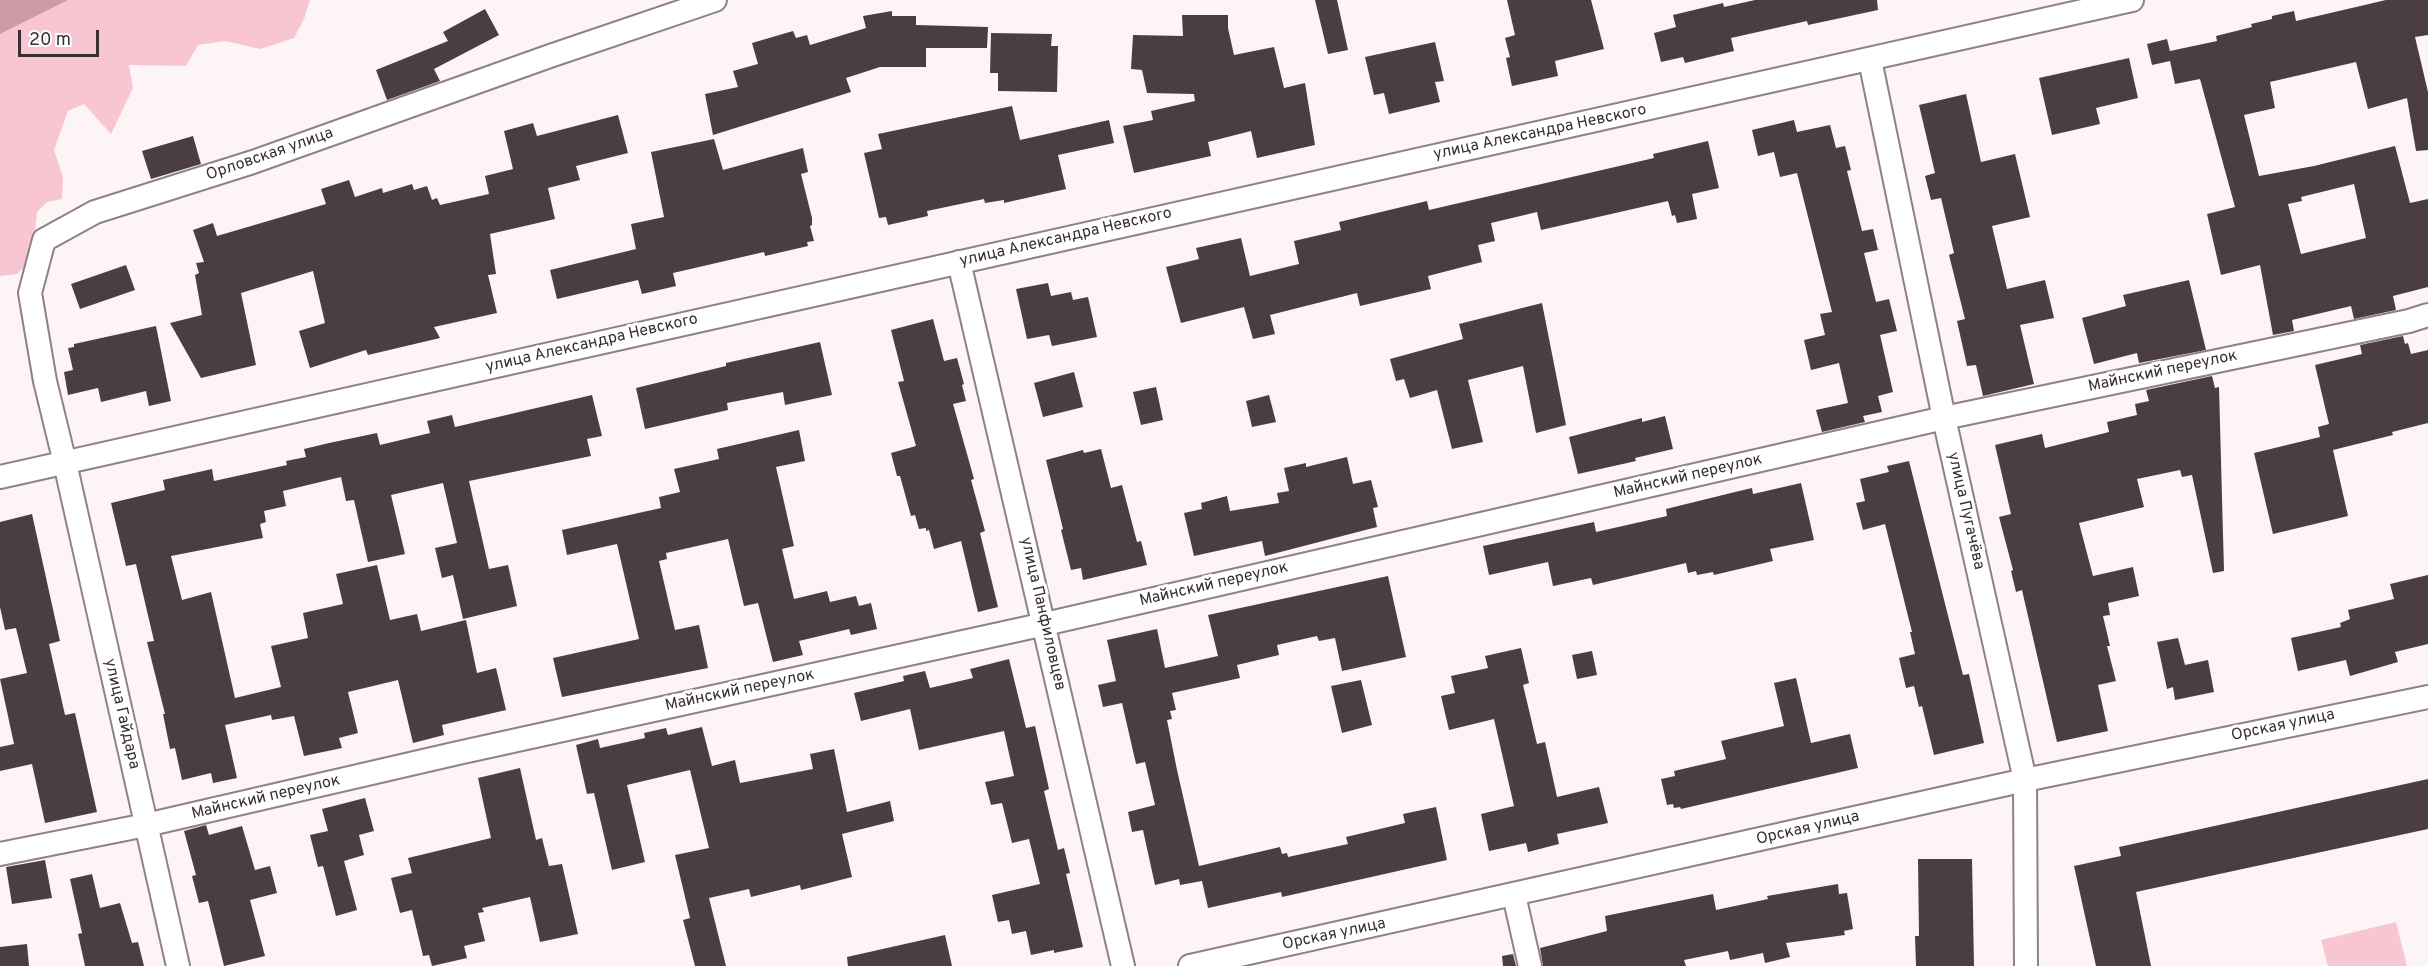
<!DOCTYPE html>
<html>
<head>
<meta charset="utf-8">
<style>
	body { margin:0 }
	#map { position:relative; width:2428px; height:966px; overflow:hidden; background:#fdf4f6; font-family:Overpass,sans-serif }
	canvas { display:block }
	.scale { position:absolute; left:18px; top:30px; width:81px; height:27px; box-sizing:border-box; border:3px solid #373032; border-top:0; padding-left:8px; font-size:18px; line-height:21px; white-space:nowrap; color:#373032; -webkit-text-stroke:4px #fff; paint-order:stroke }
</style>
</head>
<body>
<div id="map">
<canvas width="2428" height="966"></canvas>
<div class="scale">20 m</div>
</div>
<script>
const context = document.querySelector('canvas').getContext('2d');
context.lineJoin = 'round';
function fillPath(path, color) { context.fillStyle = color; context.fill(path, 'evenodd'); }
const shape = rows => new Path2D(rows.map(r => 'M' + r).join(''));
function stroke(path, color, width, dash) { context.strokeStyle = color; context.lineWidth = width; context.lineCap = dash ? 'butt' : 'round'; context.setLineDash(dash || []); context.stroke(path); }
function write(font, color, halo, rows, align = 'center') {
  context.font = font + ' Overpass,sans-serif'; context.lineWidth = 6; context.setLineDash([]); context.textBaseline = 'middle'; context.strokeStyle = halo; context.fillStyle = color; for (const [text, x, y, turn = 0] of rows) {
    context.save(); context.translate(x, y); context.rotate((+turn || 0) * Math.PI / 180); context.textAlign = isNaN(turn) ? turn : align; if (halo) context.strokeText(text, 0, 0); context.fillText(text, 0, 0); context.restore();
  }
}
fillPath(shape([
	[68,0,310,0,304,19,294,38,260,49,225,41,198,45,186,66,129,65,133,88,111,134,84,104,68,111,54,150,63,177,62,199,47,202,37,212,34,243,28,263,17,274,0,276,0,34],
	[2396,922,2407,966,2328,966,2321,940]
]), '#f8c6d2');
fillPath(shape([
	[0,0,68,0,0,34]
]), '#cb9aa6');
fillPath(shape([
	[1315,0,1337,0,1348,50,1328,54],
	[1507,0,1591,0,1604,49,1555,61,1558,76,1512,86,1506,58,1510,57,1505,38,1515,35],
	[1755,0,1877,0,1878,10,1808,25,1807,21,1731,38,1734,51,1685,63,1683,57,1661,62,1654,33,1676,27,1673,15,1723,3,1724,7],
	[2386,0,2428,0,2428,35,2415,37,2428,92,2428,150,2416,151,2407,98,2368,109,2356,62,2270,82,2275,108,2244,115,2259,176,2314,166,2395,146,2410,203,2428,199,2428,287,2393,296,2396,310,2354,319,2351,306,2292,320,2294,331,2273,335,2260,265,2221,275,2207,214,2235,207,2200,79,2175,84,2170,61,2152,65,2147,44,2167,39,2170,51,2217,41,2216,36,2252,27,2251,24,2272,19,2272,16,2294,11,2296,21],
	[2354,184,2366,238,2301,254,2288,204,2302,201,2301,197],
	[485,9,499,35,434,69,440,81,387,100,376,70,448,41,443,32],
	[892,11,892,16,916,16,916,25,988,27,987,48,926,48,926,67,880,67,846,78,851,92,713,135,705,94,738,87,733,71,758,64,752,43,793,31,796,38,807,35,810,45,866,28,863,16],
	[1182,15,1228,15,1228,28,1234,55,1274,47,1284,88,1305,83,1315,145,1257,158,1251,131,1208,142,1211,156,1134,173,1123,126,1153,120,1151,111,1195,101,1194,94,1147,93,1142,70,1131,69,1133,35,1183,36],
	[991,33,1052,34,1051,46,1058,46,1057,92,998,91,998,73,990,73],
	[1435,42,1444,81,1435,82,1440,102,1389,114,1384,93,1374,95,1365,57],
	[2129,58,2138,98,2096,108,2100,124,2052,135,2039,78],
	[1966,94,1981,162,2015,154,2030,217,1992,226,2007,289,2045,280,2054,318,2020,325,2034,384,1983,396,1976,365,1967,366,1957,321,1965,319,1949,255,1954,253,1941,198,1931,200,1925,176,1935,173,1919,105],
	[1012,106,1020,140,1109,120,1114,143,1058,155,1066,189,1004,203,1004,200,985,203,984,199,927,211,928,216,888,225,886,217,879,218,864,153,882,149,878,134],
	[618,115,628,153,576,166,580,180,548,188,555,219,490,234,496,274,488,275,497,313,434,327,440,338,368,355,366,350,310,368,299,331,325,323,313,271,241,293,256,365,201,378,170,323,202,315,195,275,199,273,196,263,204,262,193,230,213,223,217,236,326,204,321,189,349,180,355,197,382,188,383,193,412,184,414,190,427,186,432,200,437,198,440,205,489,194,485,176,513,169,504,131,533,123,537,136],
	[1794,120,1797,132,1830,125,1836,148,1845,146,1851,170,1847,171,1862,231,1873,229,1878,250,1864,253,1876,302,1889,299,1897,331,1880,335,1893,392,1878,396,1882,412,1863,416,1865,422,1822,432,1816,410,1848,403,1839,363,1811,370,1804,340,1825,335,1820,314,1832,312,1797,173,1780,177,1774,152,1758,156,1752,130],
	[193,136,201,164,151,179,142,151],
	[714,139,723,170,803,148,808,172,801,174,812,218,812,225,810,226,814,241,807,242,808,246,765,256,764,252,673,273,676,286,642,294,638,280,557,299,550,270,636,249,631,224,664,217,651,152],
	[1708,141,1719,188,1692,194,1697,219,1677,223,1675,215,1672,216,1668,201,1541,230,1537,212,1491,223,1495,241,1478,245,1482,262,1428,276,1431,289,1360,306,1357,293,1270,315,1275,334,1253,339,1244,307,1181,323,1166,267,1199,259,1196,248,1241,238,1250,276,1299,264,1294,241,1341,230,1339,222,1427,201,1429,210,1654,158,1653,154],
	[126,265,135,290,80,309,71,284],
	[2189,280,2206,350,2139,363,2137,353,2094,364,2082,318,2126,306,2123,295],
	[1048,283,1051,296,1071,292,1073,300,1088,297,1097,337,1052,346,1049,335,1027,339,1016,289],
	[1542,303,1566,425,1536,433,1523,366,1468,380,1483,442,1452,449,1437,390,1410,398,1404,379,1396,381,1390,359,1463,339,1459,324],
	[933,319,944,361,957,358,964,384,962,385,966,401,953,404,974,479,971,480,985,531,980,533,998,607,978,612,961,541,934,549,929,530,926,531,926,528,919,529,915,515,911,516,900,476,897,476,891,453,916,446,898,382,904,381,891,330],
	[156,326,171,401,149,406,146,391,101,402,98,388,68,395,64,372,73,370,68,348,74,347,74,344],
	[2403,336,2405,344,2408,343,2411,354,2428,350,2428,423,2392,432,2393,435,2333,450,2348,516,2273,534,2254,453,2320,437,2318,427,2329,424,2315,365,2362,354,2360,345],
	[820,342,832,395,785,405,783,392,727,403,728,410,645,429,636,388,726,366,726,363],
	[1074,372,1083,407,1043,417,1034,383],
	[2212,376,2215,388,2219,387,2224,571,2213,573,2192,475,2182,477,2180,470,2137,479,2144,507,2079,523,2093,576,2133,567,2139,596,2108,603,2110,615,2103,616,2110,646,2107,646,2116,681,2098,685,2108,731,2057,742,2022,590,2016,592,2011,571,2013,570,1999,517,2011,514,1995,445,2042,434,2045,448,2109,432,2107,422,2137,415,2135,404,2149,401,2146,390],
	[1156,387,1163,420,1141,425,1133,392],
	[592,395,602,436,587,439,591,456,469,481,489,569,508,565,517,606,463,619,453,575,442,578,435,548,457,543,443,483,391,495,405,554,368,562,354,500,346,501,341,477,283,491,286,506,264,511,266,522,260,524,263,538,171,556,182,600,211,592,235,698,281,687,271,646,308,638,303,613,343,604,336,574,377,565,390,620,417,614,421,631,466,620,477,673,496,668,506,710,442,725,444,735,413,743,398,680,348,692,358,733,339,738,342,748,304,756,294,716,272,720,271,715,225,725,237,778,213,783,211,773,182,780,175,748,170,749,163,714,165,714,147,642,154,641,136,564,126,566,111,503,165,490,163,480,212,469,214,481,287,465,286,461,306,457,304,449,329,443,377,433,380,445,430,433,427,421,452,415,455,427],
	[1269,395,1276,422,1252,427,1246,401],
	[1665,416,1673,449,1635,458,1636,461,1578,474,1569,437,1642,418,1642,422],
	[799,430,805,461,776,467,794,546,782,549,794,599,827,591,830,602,856,596,859,606,871,603,877,629,851,635,849,629,799,641,803,655,773,662,758,603,744,606,728,539,666,553,667,559,659,561,675,630,699,625,708,668,562,697,553,658,639,639,617,544,567,555,562,530,661,508,659,497,680,492,674,469,719,459,717,449],
	[1101,449,1111,488,1122,485,1137,542,1141,541,1147,565,1083,580,1081,568,1071,570,1061,530,1063,529,1046,460,1083,450,1084,453],
	[1347,457,1353,484,1371,480,1378,507,1373,508,1377,527,1265,556,1262,541,1194,556,1184,513,1202,509,1201,503,1227,496,1230,511,1279,503,1277,493,1289,491,1284,468,1306,463,1306,467],
	[1909,461,1963,675,1969,674,1984,743,1934,755,1922,706,1919,707,1914,686,1906,688,1899,658,1915,654,1910,632,1912,632,1885,524,1863,530,1856,503,1865,501,1860,479,1889,472,1887,466],
	[1801,483,1814,540,1770,549,1773,561,1714,575,1713,572,1697,575,1696,571,1688,573,1686,563,1593,585,1591,578,1553,586,1548,562,1489,575,1483,546,1594,522,1596,532,1667,516,1666,509,1731,493,1752,488,1753,494],
	[32,514,60,641,49,644,65,715,75,713,97,812,45,823,32,764,0,771,0,747,14,744,0,679,27,673,16,628,5,630,0,607,0,522],
	[2428,575,2428,644,2395,652,2398,662,2350,676,2346,660,2298,671,2291,638,2341,627,2340,623,2350,619,2348,610,2394,599,2390,584],
	[1388,576,1406,657,1342,671,1335,638,1319,641,1317,636,1277,645,1279,655,1237,665,1240,678,1172,693,1176,710,1170,711,1172,719,1167,720,1177,770,1199,866,1280,847,1282,854,1287,853,1288,857,1348,844,1346,837,1405,823,1403,814,1436,807,1447,860,1282,897,1281,892,1208,908,1202,881,1180,885,1179,879,1155,885,1143,830,1132,832,1128,812,1155,805,1145,762,1136,764,1122,703,1103,707,1098,685,1116,681,1107,640,1157,629,1165,668,1218,656,1208,615],
	[2178,638,2185,665,2208,660,2214,692,2175,700,2173,687,2167,689,2157,642],
	[1521,648,1529,683,1523,685,1537,744,1545,742,1557,797,1599,787,1608,823,1557,834,1559,844,1528,852,1526,843,1489,851,1481,814,1514,806,1494,719,1449,730,1441,696,1455,693,1451,676,1488,668,1485,656],
	[1592,651,1597,675,1577,679,1572,655],
	[1009,659,1026,728,1035,726,1049,789,1044,791,1058,850,1064,848,1070,873,1066,874,1083,947,1054,953,1054,950,1031,955,1026,931,1012,934,1009,920,998,922,992,895,1040,884,1029,839,1012,843,1002,803,991,805,985,782,1014,776,1004,731,919,750,910,709,861,721,854,693,904,681,903,676,925,671,930,688,973,678,970,669],
	[1796,678,1811,743,1850,734,1858,768,1681,809,1680,807,1674,808,1673,804,1667,805,1661,779,1675,776,1674,771,1726,759,1721,741,1784,726,1774,683],
	[1361,680,1372,725,1342,733,1331,686],
	[702,727,712,766,735,760,740,783,813,769,810,754,834,749,847,812,890,801,894,821,842,834,852,877,801,890,800,885,751,897,749,889,709,898,726,966,695,966,683,920,690,918,675,855,709,848,690,770,627,785,645,862,612,870,594,793,587,794,576,745,598,739,600,748,645,738,644,733,666,728,668,735],
	[520,768,536,840,542,838,549,866,562,864,578,934,540,942,530,897,482,908,484,912,478,913,485,941,464,946,467,958,432,966,429,955,423,956,412,910,400,913,391,878,412,873,408,858,491,838,478,778],
	[2428,779,2428,829,2136,892,2151,966,2096,966,2074,866,2121,856,2119,847],
	[365,798,374,831,359,835,364,855,344,861,357,910,336,916,323,866,318,867,310,835,328,831,322,809],
	[206,825,209,835,242,826,255,870,270,866,277,893,250,900,265,956,224,966,208,901,199,903,192,876,196,875,184,831],
	[1918,859,1972,859,1974,966,1916,966,1915,936,1919,936],
	[45,860,52,898,12,904,6,867],
	[92,874,100,908,120,903,132,943,138,942,144,966,85,966,78,934,82,933,70,879],
	[1838,884,1839,894,1847,893,1853,929,1844,931,1845,935,1786,943,1790,957,1765,963,1763,953,1730,960,1728,951,1684,960,1686,966,1543,966,1540,948,1607,931,1605,916,1713,894,1716,910,1768,899,1767,896],
	[945,935,952,966,848,966,847,957],
	[27,944,29,966,0,966,0,947],
	[1513,954,1516,966,1503,966,1502,956]
]), '#4b3e41');
const street = shape([
	[1870,60,1944,418,2025,780,2026,966],
	[959,262,1123,966],
	[0,477,2132,0],
	[0,854,146,825,458,753,1045,624,1944,418,2409,321,2428,315],
	[1514,895,1530,966],
	[178,966,65,463,45,381,30,293,44,240,95,212,253,162,550,56,715,0],
	[1190,966,2025,780,2428,697]
]);
stroke(street, '#8f8184', 26);
stroke(street, '#fff', 22);
write('16px', '#373032', '#fff', [
	["улица Александра Невского",1540,133,-12],
	["Орловская улица",270,155,-19],
	["улица Александра Невского",1066,238,-13],
	["улица Александра Невского",592,344,-13],
	["Майнский переулок",2163,372,-12],
	["Майнский переулок",1688,477,-13],
	["улица Пугачёва",1965,511,77],
	["Майнский переулок",1214,585,-13],
	["улица Панфиловцев",1042,614,77],
	["Майнский переулок",740,691,-12],
	["улица Гайдара",121,714,77],
	["Орская улица",2283,726,-12],
	["Майнский переулок",266,798,-13],
	["Орская улица",1808,829,-13],
	["Орская улица",1334,935,-12]
]);
</script>
</body>
</html>
